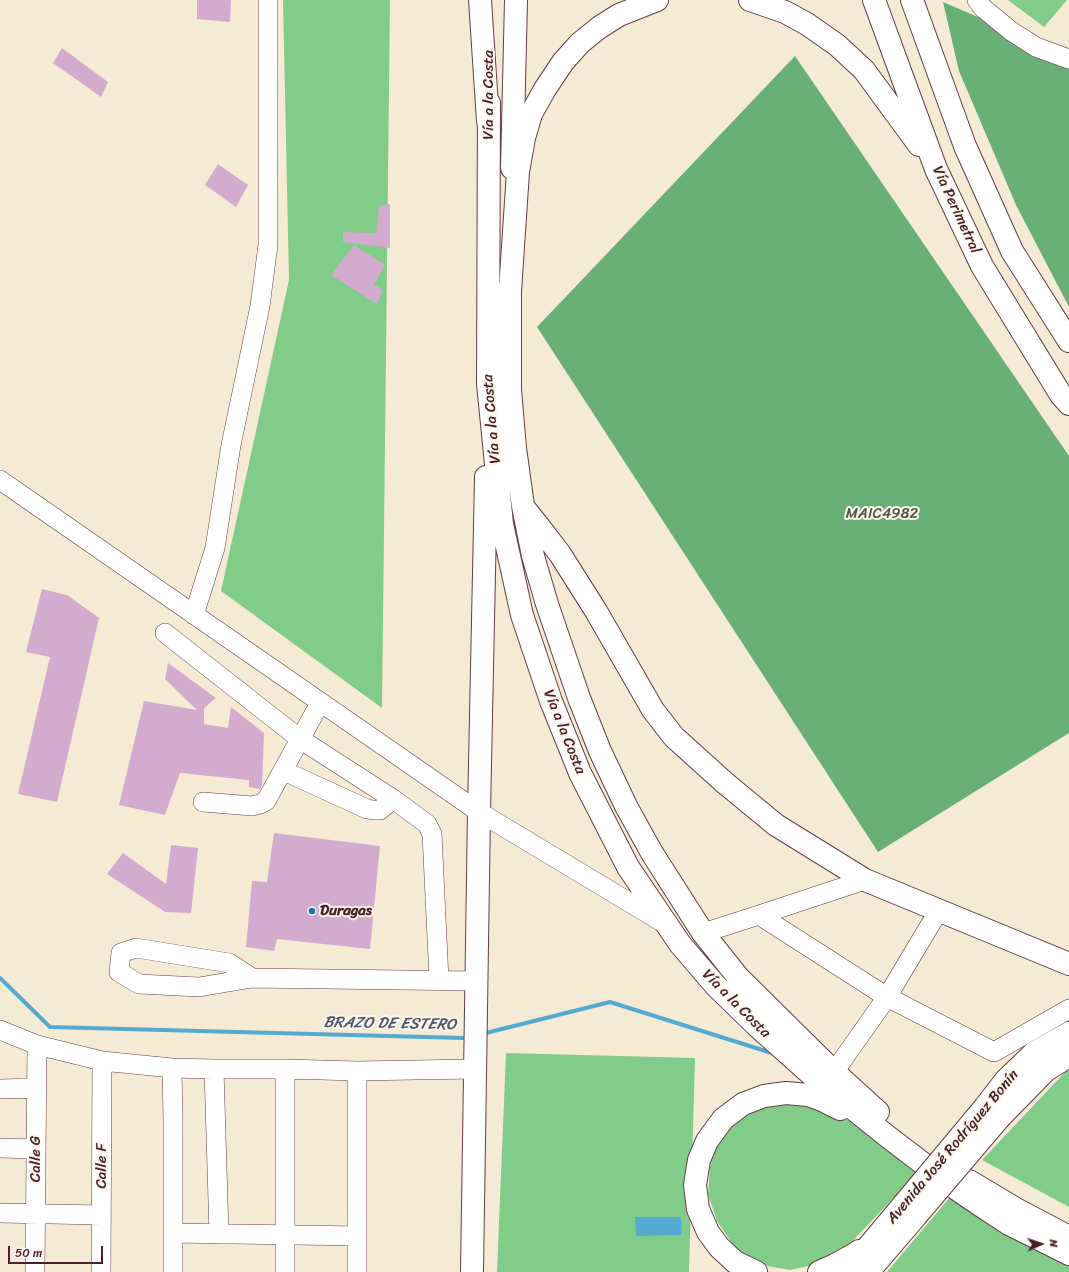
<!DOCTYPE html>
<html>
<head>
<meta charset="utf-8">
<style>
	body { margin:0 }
	#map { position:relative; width:1069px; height:1272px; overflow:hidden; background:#f5ebd5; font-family:Sriracha,sans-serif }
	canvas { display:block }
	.north { position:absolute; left:1021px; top:1224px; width:40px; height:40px; -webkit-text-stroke:3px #fbf7ec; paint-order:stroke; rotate:87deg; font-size:11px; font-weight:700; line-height:16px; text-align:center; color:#4a1f2b }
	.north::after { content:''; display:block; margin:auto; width:14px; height:18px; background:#4a1f2b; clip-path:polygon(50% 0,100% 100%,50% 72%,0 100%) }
	.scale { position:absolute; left:8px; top:1246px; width:95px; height:18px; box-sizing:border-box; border:2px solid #4a1f2b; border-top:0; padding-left:5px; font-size:12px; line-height:14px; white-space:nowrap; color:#4a1f2b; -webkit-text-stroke:3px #fbf7ec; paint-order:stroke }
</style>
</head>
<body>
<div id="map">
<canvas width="1069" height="1272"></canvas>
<div class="north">N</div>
<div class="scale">50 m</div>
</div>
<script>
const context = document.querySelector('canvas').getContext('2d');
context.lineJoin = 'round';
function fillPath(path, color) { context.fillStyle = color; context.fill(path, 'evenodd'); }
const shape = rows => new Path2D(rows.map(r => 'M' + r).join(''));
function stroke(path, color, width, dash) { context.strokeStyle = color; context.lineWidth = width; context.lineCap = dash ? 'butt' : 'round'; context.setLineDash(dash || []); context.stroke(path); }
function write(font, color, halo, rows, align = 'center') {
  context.font = font + ' Sriracha,sans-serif'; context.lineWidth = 4; context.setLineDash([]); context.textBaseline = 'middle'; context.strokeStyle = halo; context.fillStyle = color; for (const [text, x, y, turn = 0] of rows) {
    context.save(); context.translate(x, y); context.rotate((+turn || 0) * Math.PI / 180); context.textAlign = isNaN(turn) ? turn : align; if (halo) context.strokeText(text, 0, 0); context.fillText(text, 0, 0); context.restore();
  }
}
fillPath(shape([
	[283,0,390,0,382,708,221,591,289,280],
	[1008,0,1067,0,1044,27],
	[506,1053,695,1058,689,1272,497,1272],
	[1069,1068,1069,1207,982,1160],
	[766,1102,816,1102,860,1127,919,1171,842,1252,813,1265,790,1270,762,1265,736,1249,717,1221,708,1194,710,1167,718,1142,738,1118],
	[951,1196,1069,1265,1069,1272,887,1272]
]), '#81cc89');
fillPath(shape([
	[943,2,992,23,1069,62,1069,307,1016,205,959,71],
	[795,56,1069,456,1069,733,878,852,537,327]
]), '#68b075');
fillPath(shape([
	[635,1217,681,1217,682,1235,636,1236]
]), '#54abd1');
stroke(shape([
	[0,978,50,1027,463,1038,469,1037],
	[482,1034,610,1002,775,1054]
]), '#54abd1', 4);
fillPath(shape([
	[197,0,231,0,230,22,197,19],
	[62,48,108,82,101,97,53,63],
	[218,164,248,185,236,207,205,185],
	[390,204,390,248,343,242,343,232,376,233,379,206],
	[354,245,385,265,374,285,383,290,377,304,331,275],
	[42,589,67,595,99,618,57,802,18,794,50,657,26,652],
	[168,663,216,698,204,708,204,724,228,728,231,707,264,733,262,785,260,789,249,787,249,780,180,773,165,815,119,805,144,701,197,710,165,679],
	[274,833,380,846,370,949,277,939,274,951,246,947,252,881,267,882],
	[171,845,198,848,191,913,165,912,107,874,123,853,166,884]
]), '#d2abce');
const minor = shape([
	[977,0,983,8,1011,31,1036,47,1069,59],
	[0,480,479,812,667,925],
	[194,615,215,548,231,445,260,306,268,245,268,0],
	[165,633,300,739,393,799,427,824,432,834,439,980],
	[284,771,367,809,373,810,380,810,393,799],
	[203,802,252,806,260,804,266,801,320,703],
	[759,915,865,880],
	[703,933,759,915,887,997,994,1052,1069,1009],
	[252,978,229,963,136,948,121,953,119,972,139,984,199,987,252,978,476,981],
	[0,1030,37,1045,86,1057,102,1061,172,1068,214,1069,285,1069,357,1071,474,1069],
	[172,1068,173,1118,173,1272],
	[214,1069,219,1234],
	[834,1072,887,997,939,910],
	[0,1089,36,1088],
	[0,1148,36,1149],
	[0,1213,101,1215],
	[173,1233,357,1236],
	[35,1272,37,1045],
	[101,1272,102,1061],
	[285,1272,285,1069],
	[357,1272,357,1071]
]);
const major = shape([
	[489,103,488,384,502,524,522,615,551,701,580,773,628,867,680,944,716,986,756,1025,822,1084,887,1136,955,1188,983,1207,1009,1224,1069,1254],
	[512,168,516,0],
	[510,286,510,390,515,448,523,506,533,556,547,604,579,698,600,751,626,806,652,853,703,933,738,977,834,1072,878,1112],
	[525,509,544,533,560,554,596,611,653,710,674,737,725,783,776,825,865,880,1069,964],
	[985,1107,1005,1081,1035,1052,1069,1033],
	[1001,1116,1046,1070,1069,1056],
	[969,1181,1016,1209,1069,1237],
	[472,1272,479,812,486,477],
	[756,1272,735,1262,719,1247,708,1232,698,1209,695,1185,699,1160,707,1141,723,1119,743,1104,764,1096,786,1093,808,1095,822,1100,840,1109],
	[819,1272,835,1265,855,1254,859,1251],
	[847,1272,904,1204],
	[868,1272,916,1216]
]);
const highway = shape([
	[480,0,488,121],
	[750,0,785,12,807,24,837,45,864,70,919,145],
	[874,0,936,169,982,266,1061,395,1069,404],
	[912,0,965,146,1012,251,1069,341],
	[509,306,518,172,524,138,531,114,545,89,563,62,580,43,600,27,619,15,657,0]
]);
stroke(minor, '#643e44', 20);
stroke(major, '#643e44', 24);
stroke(highway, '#643e44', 24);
stroke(minor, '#fff', 19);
stroke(major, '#fff', 22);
stroke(highway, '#fff', 22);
const majorBridge = shape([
	[904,1204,985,1107],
	[916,1216,1001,1116]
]);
stroke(majorBridge, '#643e44', 24, []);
stroke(majorBridge, '#fff', 22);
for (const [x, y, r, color] of [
	[312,911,4,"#1f6fb2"]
]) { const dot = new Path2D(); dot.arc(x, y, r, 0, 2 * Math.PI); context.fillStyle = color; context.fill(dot); stroke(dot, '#fbf7ec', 1.5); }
write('15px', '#4a1f2b', '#fbf7ec', [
	["Vía a la Costa",489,95,-90],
	["Vía Perimetral",956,210,65],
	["Vía a la Costa",492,419,-95],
	["Vía a la Costa",564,732,68],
	["Vía a la Costa",736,1004,45],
	["Avenida José Rodríguez Bonín",953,1147,-50],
	["Calle G",36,1159,-90],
	["Calle F",102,1166,-90]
]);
write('15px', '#5a5347', '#fbf7ec', [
	["MAIC4982",882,514]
]);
write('bold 15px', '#4a1f2b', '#fbf7ec', [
	["Duragas",320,911]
], 'left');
write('italic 16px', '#4e576d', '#fbf7ec', [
	["BRAZO DE ESTERO",390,1024,1]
]);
</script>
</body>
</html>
